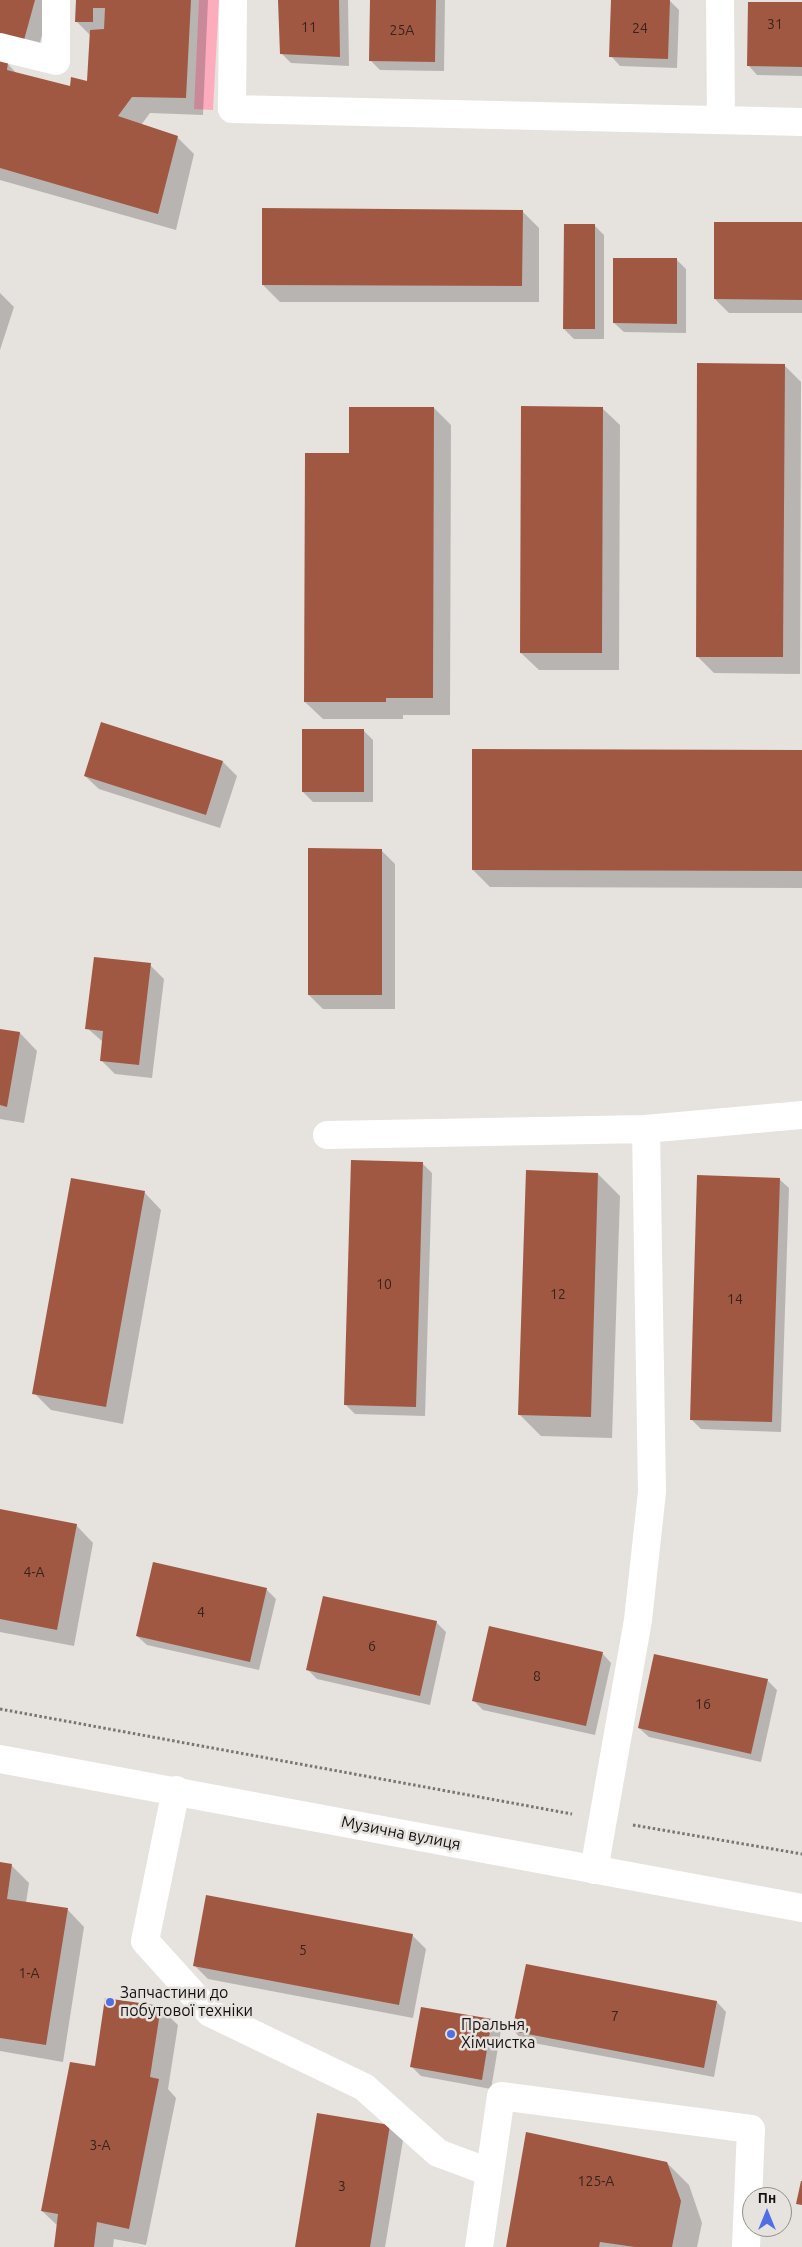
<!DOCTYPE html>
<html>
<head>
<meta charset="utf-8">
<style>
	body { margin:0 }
	#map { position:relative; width:802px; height:2247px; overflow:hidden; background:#e6e2de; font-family:Ubuntu,sans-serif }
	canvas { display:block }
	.north { position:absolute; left:742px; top:2187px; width:50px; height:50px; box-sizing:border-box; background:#e6e2de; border:1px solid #928e8c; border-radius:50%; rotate:0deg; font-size:14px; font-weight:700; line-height:20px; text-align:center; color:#131110 }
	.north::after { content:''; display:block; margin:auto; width:18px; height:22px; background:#4f6fe3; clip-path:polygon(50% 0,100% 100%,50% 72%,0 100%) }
</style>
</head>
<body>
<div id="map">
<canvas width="802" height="2247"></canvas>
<div class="north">Пн</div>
</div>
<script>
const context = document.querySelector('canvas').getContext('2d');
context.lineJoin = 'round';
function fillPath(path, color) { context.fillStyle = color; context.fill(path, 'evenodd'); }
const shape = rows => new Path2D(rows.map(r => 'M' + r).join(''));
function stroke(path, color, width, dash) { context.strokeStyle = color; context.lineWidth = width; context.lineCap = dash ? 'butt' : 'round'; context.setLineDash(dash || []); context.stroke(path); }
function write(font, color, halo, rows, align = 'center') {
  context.font = font + ' Ubuntu,sans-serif'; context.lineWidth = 5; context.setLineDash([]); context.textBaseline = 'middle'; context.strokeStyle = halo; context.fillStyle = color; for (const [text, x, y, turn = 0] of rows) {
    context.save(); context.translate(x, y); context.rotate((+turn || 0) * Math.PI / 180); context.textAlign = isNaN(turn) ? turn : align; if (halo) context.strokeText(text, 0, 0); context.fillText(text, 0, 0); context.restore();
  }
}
fillPath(shape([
	[199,0,219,0,213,110,194,109]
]), '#fdacbe');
fillPath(shape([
	[0,0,52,0,37,53,0,42],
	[77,0,208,0,203,115,150,113,141,125,177,137,194,154,176,230,0,180,0,62,8,64,17,74,71,87,89,83,91,36,77,22],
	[279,0,348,0,349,66,291,63,281,53],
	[371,0,445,0,444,71,380,70,370,60],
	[612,0,669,0,679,10,677,68,620,66,611,56],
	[802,4,802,76,757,75,748,65],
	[522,211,539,228,539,302,280,302,263,285],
	[802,224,802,313,729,313,715,299],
	[595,226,604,235,604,339,574,339,564,329],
	[677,260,686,269,686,333,624,332,614,323],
	[0,293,14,307,0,350],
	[784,365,801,382,800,674,714,673,697,656],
	[434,408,451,425,450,715,403,715,403,719,323,719,305,702,350,454],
	[602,408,620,425,619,670,539,670,521,653],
	[364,731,373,740,373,802,313,802,303,792],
	[802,752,802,888,490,887,473,870],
	[223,762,237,776,220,828,99,789,85,776],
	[381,850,395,864,395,1009,323,1009,309,995],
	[150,965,164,979,152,1078,115,1074,101,1060,103,1042,87,1028],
	[0,1030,20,1033,37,1051,24,1123,0,1119],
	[423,1164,432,1173,425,1416,355,1414,345,1404],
	[598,1174,620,1196,612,1438,541,1436,520,1415],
	[779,1179,789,1188,781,1432,701,1429,691,1419],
	[144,1192,161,1210,123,1424,51,1410,34,1393],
	[0,1511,76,1525,93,1543,74,1646,0,1632],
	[266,1589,276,1599,259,1670,147,1645,137,1636],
	[436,1622,446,1632,430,1705,317,1679,308,1670],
	[602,1653,611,1663,595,1735,483,1710,473,1700],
	[767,1680,777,1690,761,1762,649,1737,639,1728],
	[0,1864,12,1866,29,1883,26,1903,67,1909,84,1927,63,2062,0,2051],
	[412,1935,426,1949,413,2018,208,1979,194,1965],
	[527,1966,717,2002,726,2012,714,2077,523,2041,514,2031],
	[160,2008,178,2025,168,2089,176,2098,146,2245,114,2239,113,2247,55,2247,58,2226,42,2211,96,2068],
	[492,2020,501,2030,491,2089,421,2076,412,2067],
	[389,2126,403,2140,385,2247,297,2247],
	[667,2163,689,2185,702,2223,697,2247,507,2247]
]), '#0003');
fillPath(shape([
	[0,0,35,0,24,40,0,33],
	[76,0,191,0,186,98,132,97,118,116,178,136,158,214,0,168,0,60,8,63,7,70,70,86,71,77,87,81,90,30,104,29,105,8,93,8,93,22,75,22],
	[278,0,339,0,340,57,280,54],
	[370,0,436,0,435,62,369,61],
	[611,0,670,0,668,59,609,57],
	[748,2,802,2,802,67,747,66],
	[262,208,523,210,522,286,262,285],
	[714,222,802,222,802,300,714,299],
	[564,224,595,224,595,329,563,329],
	[613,258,677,258,677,324,613,323],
	[697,363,785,364,783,657,696,657],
	[521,406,603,407,602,653,520,653],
	[349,407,434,407,433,698,386,698,386,702,304,702,305,453,349,453],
	[101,722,223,761,206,815,84,776],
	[302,729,364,729,364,792,302,792],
	[472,749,802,750,802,871,472,870],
	[308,848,382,849,382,995,308,995],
	[94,957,151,963,139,1065,100,1061,103,1031,85,1029],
	[0,1029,20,1032,7,1107,0,1105],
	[351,1160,423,1162,416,1407,344,1405],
	[526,1170,598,1173,591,1417,518,1415],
	[697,1175,780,1178,772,1422,690,1420],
	[71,1178,145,1191,106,1407,32,1394],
	[0,1509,77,1524,57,1630,0,1619],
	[153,1562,267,1588,250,1662,136,1636],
	[323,1596,437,1621,420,1696,306,1670],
	[489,1626,603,1652,586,1726,472,1701],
	[654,1654,768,1679,751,1754,638,1728],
	[0,1862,12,1864,7,1899,68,1908,46,2045,0,2038],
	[206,1895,413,1934,399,2005,193,1966],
	[526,1964,717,2001,704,2068,512,2031],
	[105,1998,161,2006,150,2077,159,2079,129,2229,97,2222,94,2247,54,2247,58,2214,41,2211,70,2062,95,2066],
	[421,2007,492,2019,482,2080,410,2067],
	[317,2113,390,2125,370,2247,295,2247],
	[526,2132,667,2162,681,2201,672,2247,635,2247,600,2242,599,2247,506,2247],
	[801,2181,802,2181,802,2205,796,2204]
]), '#a15842');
stroke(shape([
	[0,1709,572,1814],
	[633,1825,802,1854]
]), '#787573', 3, [2.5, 2.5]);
stroke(shape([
	[233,0,232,109,802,122],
	[720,0,721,120],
	[0,47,56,61,56,0],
	[327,1135,646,1129,802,1115],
	[0,1759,802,1908],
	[176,1790,145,1941,210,2013,364,2087,438,2153,489,2172],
	[594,1870,638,1620,652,1492,646,1129],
	[479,2247,501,2096,751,2129,746,2247]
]), '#fff', 28);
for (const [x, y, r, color] of [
	[110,2002,5,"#4f6fe3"],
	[451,2034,5,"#4f6fe3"]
]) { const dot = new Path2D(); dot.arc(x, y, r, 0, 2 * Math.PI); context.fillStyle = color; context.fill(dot); stroke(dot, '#e6e2de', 2); }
write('14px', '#36231c', null, [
	["31",775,24],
	["11",309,27],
	["24",640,28],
	["25А",402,30],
	["10",384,1284],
	["12",558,1294],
	["14",735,1299],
	["4-А",34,1572],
	["4",201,1612],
	["6",372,1646],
	["8",537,1676],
	["16",703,1704],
	["5",303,1950],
	["1-А",29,1973],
	["7",615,2016],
	["3-А",100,2145],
	["125-А",596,2181],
	["3",342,2186]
]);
write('16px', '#131110', '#e6e2de', [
	["Музична вулиця",401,1833,11]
]);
write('16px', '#131110', '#e6e2de', [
	["Запчастини до",120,1993],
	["побутової техніки",120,2011],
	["Пральня,",461,2025],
	["Хімчистка",461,2043]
], 'left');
</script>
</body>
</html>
